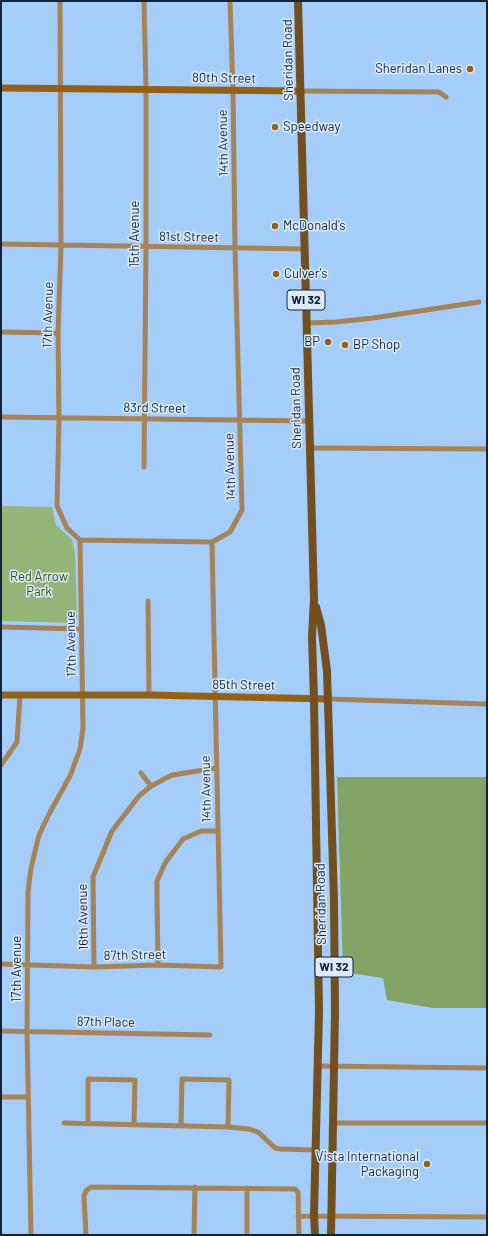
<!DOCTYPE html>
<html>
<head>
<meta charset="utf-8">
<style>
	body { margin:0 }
	#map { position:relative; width:488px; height:1236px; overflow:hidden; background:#a5cdf9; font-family:Barlow,sans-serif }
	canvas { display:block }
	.frame { position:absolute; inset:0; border:2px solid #112439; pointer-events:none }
</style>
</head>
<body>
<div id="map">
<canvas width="488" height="1236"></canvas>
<div class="frame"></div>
</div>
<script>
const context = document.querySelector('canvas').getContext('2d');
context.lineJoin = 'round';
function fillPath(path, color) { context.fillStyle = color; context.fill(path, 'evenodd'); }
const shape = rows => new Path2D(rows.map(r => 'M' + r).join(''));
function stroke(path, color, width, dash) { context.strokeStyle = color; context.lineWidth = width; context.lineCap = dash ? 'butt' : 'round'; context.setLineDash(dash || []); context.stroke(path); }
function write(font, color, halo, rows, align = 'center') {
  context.font = font + ' Barlow,sans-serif'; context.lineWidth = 3; context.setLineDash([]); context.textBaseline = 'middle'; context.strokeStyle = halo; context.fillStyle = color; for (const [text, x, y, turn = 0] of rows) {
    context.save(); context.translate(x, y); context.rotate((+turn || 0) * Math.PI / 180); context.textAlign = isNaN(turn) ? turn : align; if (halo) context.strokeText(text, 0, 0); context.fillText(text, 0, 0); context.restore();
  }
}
fillPath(shape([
	[1,506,52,507,56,525,72,540,75,553,77,619,73,623,1,621]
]), '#94b578');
fillPath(shape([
	[337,777,487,777,487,1008,433,1008,387,1000,383,978,343,972]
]), '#82a465');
stroke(shape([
	[301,91,439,92,446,97],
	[1,244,305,249],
	[306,323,336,322,373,318,479,302],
	[1,332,58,333],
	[1,417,309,421],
	[310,448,487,449],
	[144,467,146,247,146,89,144,1],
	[80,540,212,542,230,532,242,510,235,248,233,91,230,1],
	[148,601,149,695],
	[1,627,82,629],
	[328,699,487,704],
	[1,765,17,742,20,695],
	[141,773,151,786],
	[1,964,94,967,158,965,221,967,212,542],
	[158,965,157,898,157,881,165,863,183,839,201,831,217,831],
	[94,967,93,877,112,831,139,796,151,786,172,775,217,768],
	[1,1031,210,1035],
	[317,1066,487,1068],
	[1,1097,28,1097],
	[64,1123,228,1127,249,1129,258,1132,275,1148,280,1149,316,1150],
	[333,1123,487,1123],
	[88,1124,88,1079,135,1080,134,1125],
	[181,1126,182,1079,229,1080,228,1127],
	[298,1216,487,1217],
	[31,1235,27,1031,28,892,31,868,39,835,49,814,70,776,80,749,83,728,80,540,67,528,57,506,59,418,58,333,61,246,60,1],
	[86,1235,84,1196,86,1191,91,1187,295,1189,298,1192,299,1235],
	[194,1235,195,1187],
	[247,1235,247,1188]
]), '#a5845a', 5);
stroke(shape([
	[1,88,301,91],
	[1,695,149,695,328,699]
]), '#926016', 7);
stroke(shape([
	[298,1,314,599,312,637,314,699,319,1011,314,1215,315,1235],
	[316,607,321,625,327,671,334,900,335,1012,331,1235]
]), '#724f1f', 8);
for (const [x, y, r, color] of [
	[470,69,4,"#946214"],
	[275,127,4,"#946214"],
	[275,226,4,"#946214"],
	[276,274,4,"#946214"],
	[328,342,4,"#946214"],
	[345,345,4,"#946214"],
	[427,1164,4,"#946214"]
]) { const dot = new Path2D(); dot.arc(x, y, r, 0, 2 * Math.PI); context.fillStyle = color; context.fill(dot); stroke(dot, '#dcebfc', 1.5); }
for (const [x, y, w] of [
	[306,300,38],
	[334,967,38]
]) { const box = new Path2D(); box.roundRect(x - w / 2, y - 10, w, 20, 3); context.fillStyle = '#dcebfc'; context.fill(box); stroke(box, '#112439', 1); }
write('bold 12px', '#112439', null, [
	["WI 32",306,300],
	["WI 32",334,967]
]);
write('13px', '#112439', '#dcebfc', [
	["Sheridan Road",288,60,-91],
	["80th Street",224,78,1],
	["14th Avenue",223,143,-91],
	["15th Avenue",135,234,-90],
	["81st Street",189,237,1],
	["17th Avenue",48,315,-89],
	["83rd Street",155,408,1],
	["Sheridan Road",296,408,-91],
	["14th Avenue",230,467,-92],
	["17th Avenue",71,644,-91],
	["85th Street",244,685,1],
	["14th Avenue",206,789,-91],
	["Sheridan Road",321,904,-91],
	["16th Avenue",83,917,-91],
	["87th Street",135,955,-1],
	["17th Avenue",17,969,-90],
	["87th Place",106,1022,1]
]);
write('13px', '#112439', '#dcebfc', [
	["Sheridan Lanes",462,69,"right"],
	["Speedway",283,127],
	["McDonald's",283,226],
	["Culver's",284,274],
	["BP",320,342,"right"],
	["BP Shop",353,345],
	["Vista International",419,1157,"right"],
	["Packaging",419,1172,"right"]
], 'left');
write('13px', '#304f08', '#dcebfc', [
	["Red Arrow",39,577],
	["Park",39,592]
]);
</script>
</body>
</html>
